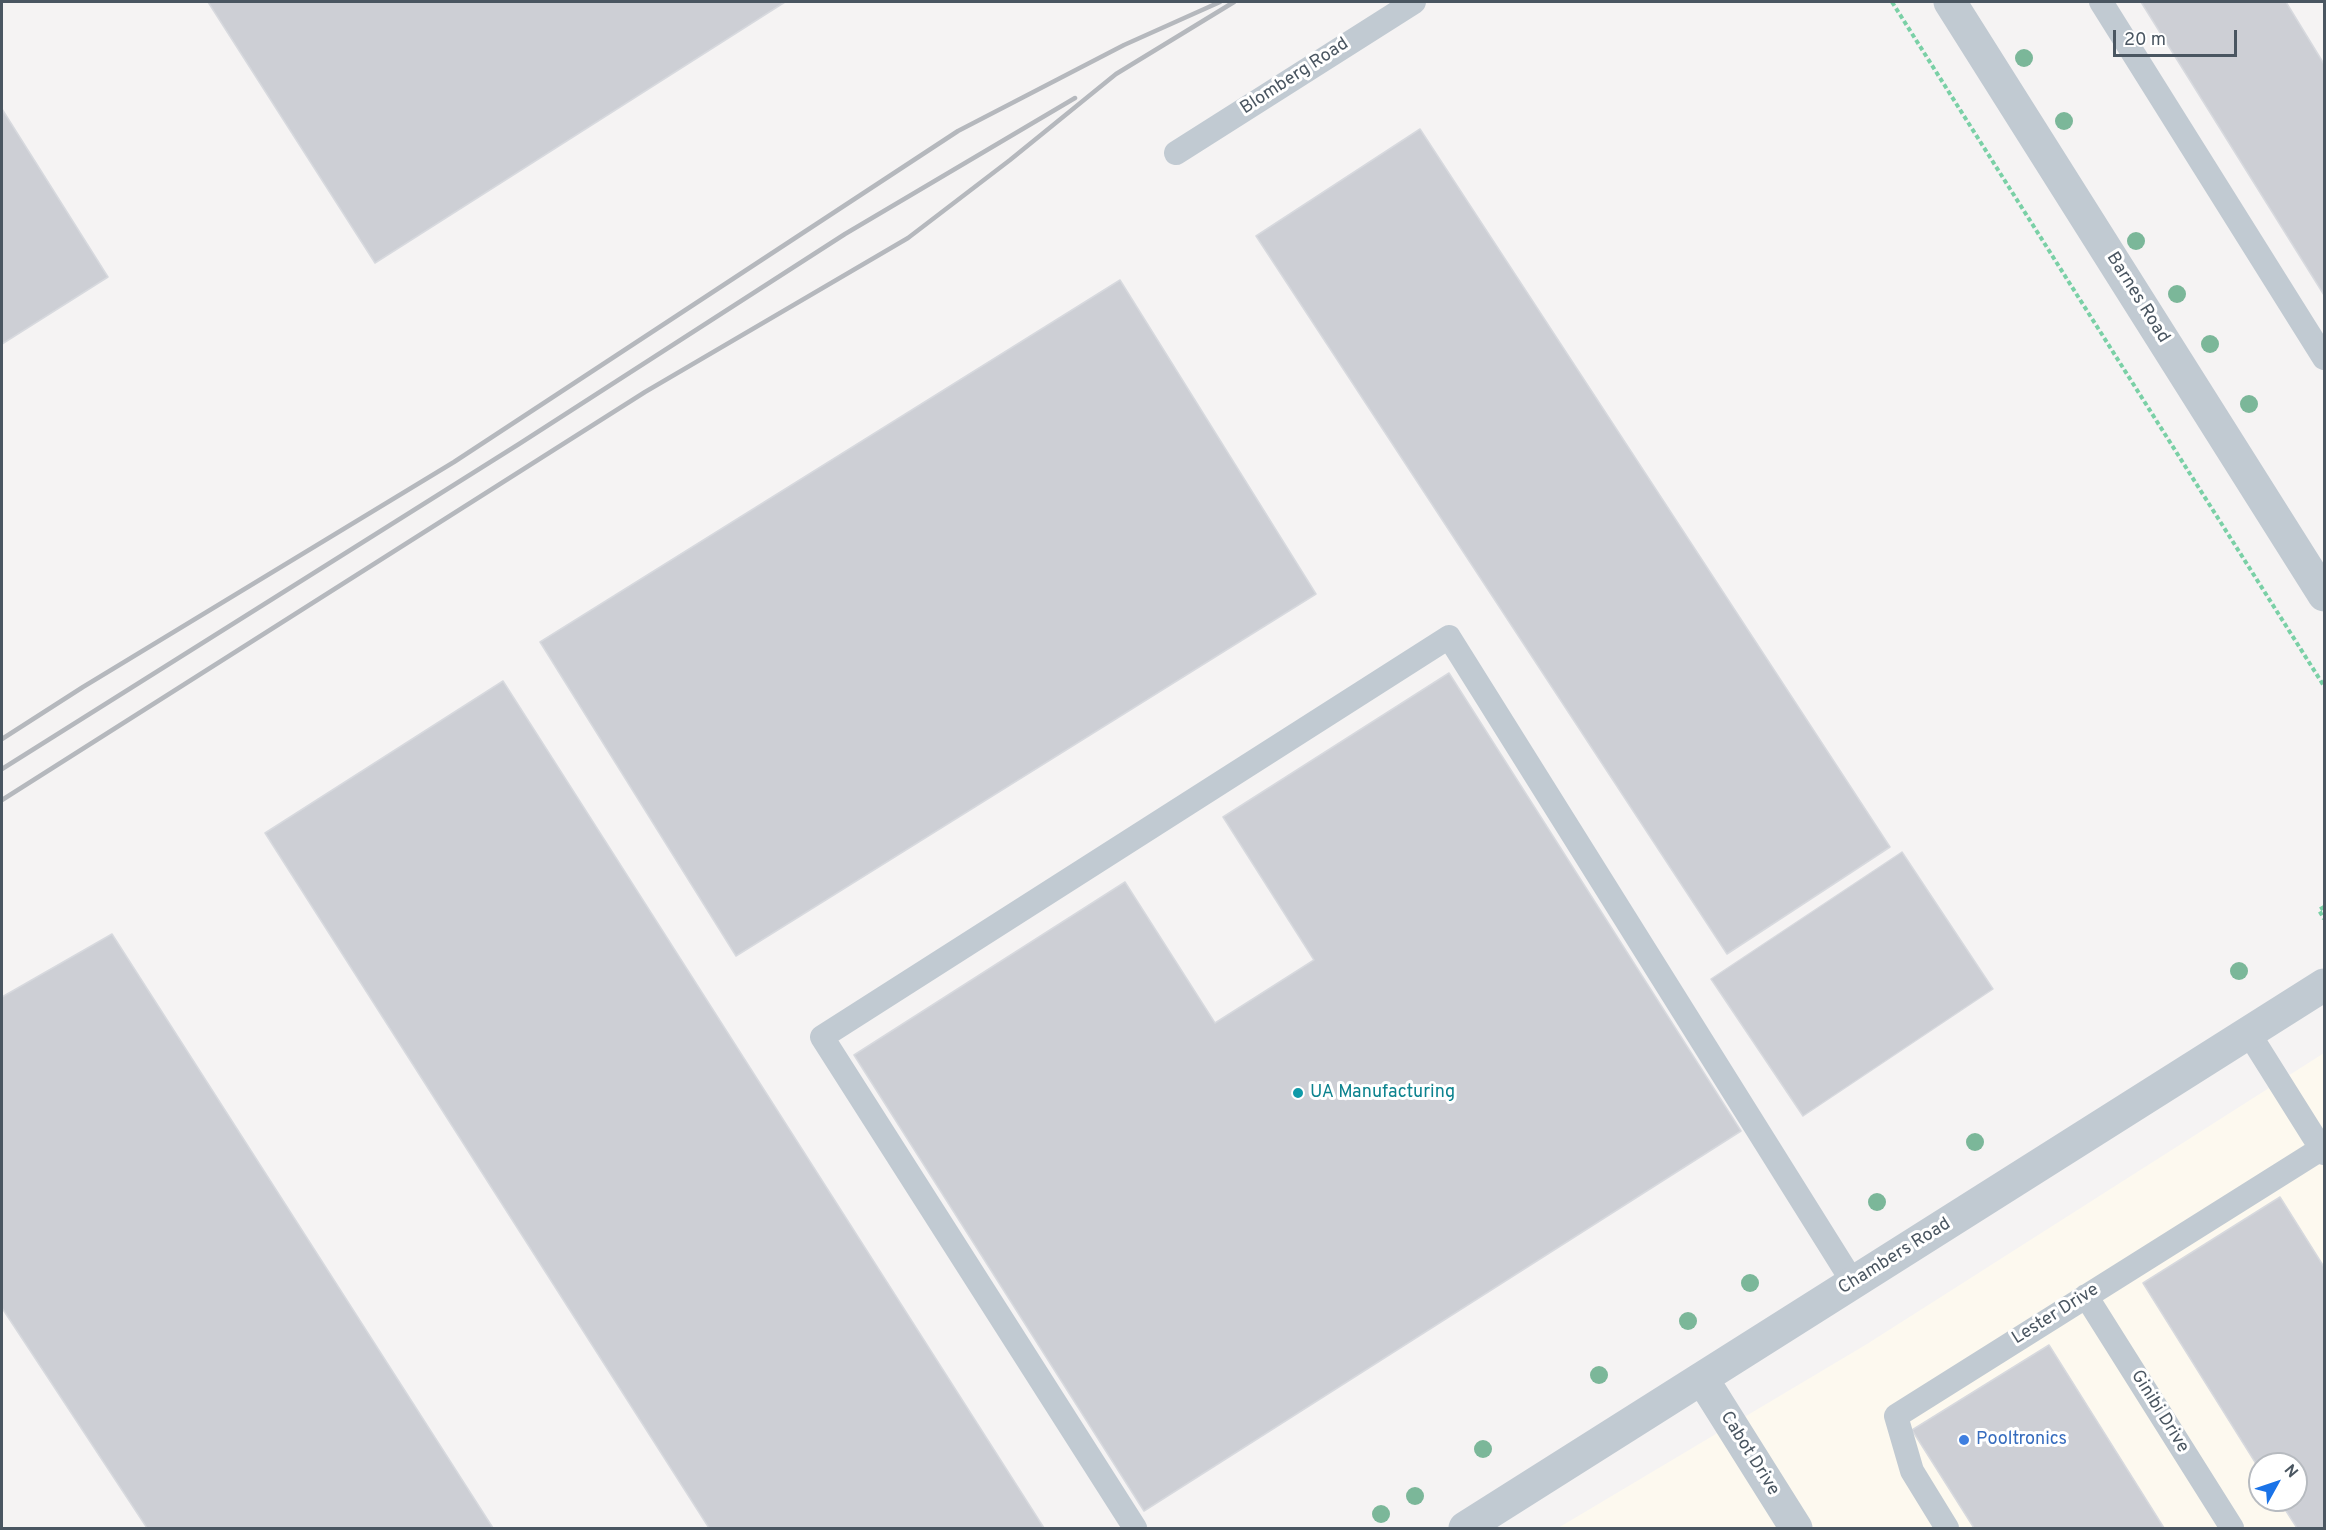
<!DOCTYPE html>
<html>
<head>
<meta charset="utf-8">
<style>
	body { margin:0 }
	#map { position:relative; width:2326px; height:1530px; overflow:hidden; background:#f5f3f3; font-family:Overpass,sans-serif }
	canvas { display:block }
	.frame { position:absolute; inset:0; border:3px solid #4a5661; pointer-events:none }
	.north { position:absolute; left:2248px; top:1452px; width:60px; height:60px; box-sizing:border-box; background:#fff; border:2px solid #b7bbc0; border-radius:50%; rotate:50deg; font-size:16px; font-weight:700; line-height:24px; text-align:center; color:#4a5661 }
	.north::after { content:''; display:block; margin:auto; width:21px; height:27px; background:#1a73e8; clip-path:polygon(50% 0,100% 100%,50% 72%,0 100%) }
	.scale { position:absolute; left:2113px; top:30px; width:124px; height:27px; box-sizing:border-box; border:3px solid #4a5661; border-top:0; padding-left:8px; font-size:18px; line-height:21px; white-space:nowrap; color:#4a5661; -webkit-text-stroke:4px #fff; paint-order:stroke }
</style>
</head>
<body>
<div id="map">
<canvas width="2326" height="1530"></canvas>
<div class="frame"></div>
<div class="north">N</div>
<div class="scale">20 m</div>
</div>
<script>
const context = document.querySelector('canvas').getContext('2d');
context.lineJoin = 'round';
function fillPath(path, color) { context.fillStyle = color; context.fill(path, 'evenodd'); }
const shape = rows => new Path2D(rows.map(r => 'M' + r).join(''));
function stroke(path, color, width, dash) { context.strokeStyle = color; context.lineWidth = width; context.lineCap = dash ? 'butt' : 'round'; context.setLineDash(dash || []); context.stroke(path); }
function write(font, color, halo, rows, align = 'center') {
  context.font = font + ' Overpass,sans-serif'; context.lineWidth = 6; context.setLineDash([]); context.textBaseline = 'middle'; context.strokeStyle = halo; context.fillStyle = color; for (const [text, x, y, turn = 0] of rows) {
    context.save(); context.translate(x, y); context.rotate((+turn || 0) * Math.PI / 180); context.textAlign = isNaN(turn) ? turn : align; if (halo) context.strokeText(text, 0, 0); context.fillText(text, 0, 0); context.restore();
  }
}
fillPath(shape([
	[2324,1053,2324,1528,1558,1528,1867,1344],
	[2260,1464,2296,1464,2296,1500,2260,1500]
]), '#fdf9ef');
const building = shape([
	[208,2,785,2,375,263,208,2],
	[2141,2,2286,2,2324,64,2324,295,2141,2],
	[2,109,108,277,2,344,2,109],
	[1420,129,1890,847,1727,954,1256,236,1420,129],
	[1120,280,1316,594,736,956,540,642,1120,280],
	[1449,673,1741,1131,1144,1511,854,1055,1125,882,1215,1023,1314,960,1223,817,1449,673],
	[503,681,1044,1528,709,1528,265,833,503,681],
	[1902,852,1993,989,1803,1116,1711,979,1902,852],
	[112,934,493,1528,147,1528,2,1308,2,997,112,934],
	[2280,1197,2324,1267,2324,1528,2297,1528,2279,1500,2296,1500,2296,1464,2260,1464,2260,1470,2143,1283,2280,1197],
	[2049,1345,2164,1528,1974,1528,1912,1430,2049,1345]
]);
fillPath(building, '#cdcfd5');
stroke(building, '#d7d9de', 1.5);
stroke(shape([
	[1892,2,2324,686],
	[2324,907,2319,910,2324,919]
]), '#7ad0a6', 4, [4.5, 3]);
stroke(shape([
	[2101,2,2324,358],
	[1176,153,1414,2],
	[2248,1032,2324,1153],
	[2086,1296,2232,1528],
	[1135,1528,822,1037,1449,637,1854,1284],
	[1947,1528,1912,1471,1896,1416,2324,1147]
]), '#c1cad2', 24);
stroke(shape([
	[1950,2,2324,595],
	[1703,1380,1796,1528],
	[1465,1528,2324,985]
]), '#c1cad2', 33);
stroke(shape([
	[2,739,83,687,454,462,958,131,1124,45,1220,2],
	[2,769,519,444,845,234,1075,98],
	[2,800,645,392,908,238,1010,160,1116,74,1234,2]
]), '#b5b8bd', 4.5);
context.fillStyle = '#7bb799';
for (const [x, y] of [
	[2024,58],
	[2064,121],
	[2136,241],
	[2177,294],
	[2210,344],
	[2249,404],
	[2239,971],
	[1975,1142],
	[1877,1202],
	[1750,1283],
	[1688,1321],
	[1599,1375],
	[1483,1449],
	[1415,1496],
	[1381,1514]
]) { context.beginPath(); context.arc(x, y, 9, 0, 2 * Math.PI); context.fill(); }
for (const [x, y, r, color] of [
	[1298,1093,6,"#0f9aa8"],
	[1964,1440,6,"#3f7fe0"]
]) { const dot = new Path2D(); dot.arc(x, y, r, 0, 2 * Math.PI); context.fillStyle = color; context.fill(dot); stroke(dot, '#fff', 2); }
write('18px', '#4a5661', '#fff', [
	["Blomberg Road",1295,77,-33],
	["Barnes Road",2137,298,58],
	["Chambers Road",1895,1257,-32],
	["Lester Drive",2056,1315,-32],
	["Ginibi Drive",2159,1412,58],
	["Cabot Drive",1749,1454,58]
]);
write('18px', '#0d838f', '#fff', [
	["UA Manufacturing",1310,1093]
], 'left');
write('18px', '#366cbe', '#fff', [
	["Pooltronics",1976,1440]
], 'left');
</script>
</body>
</html>
